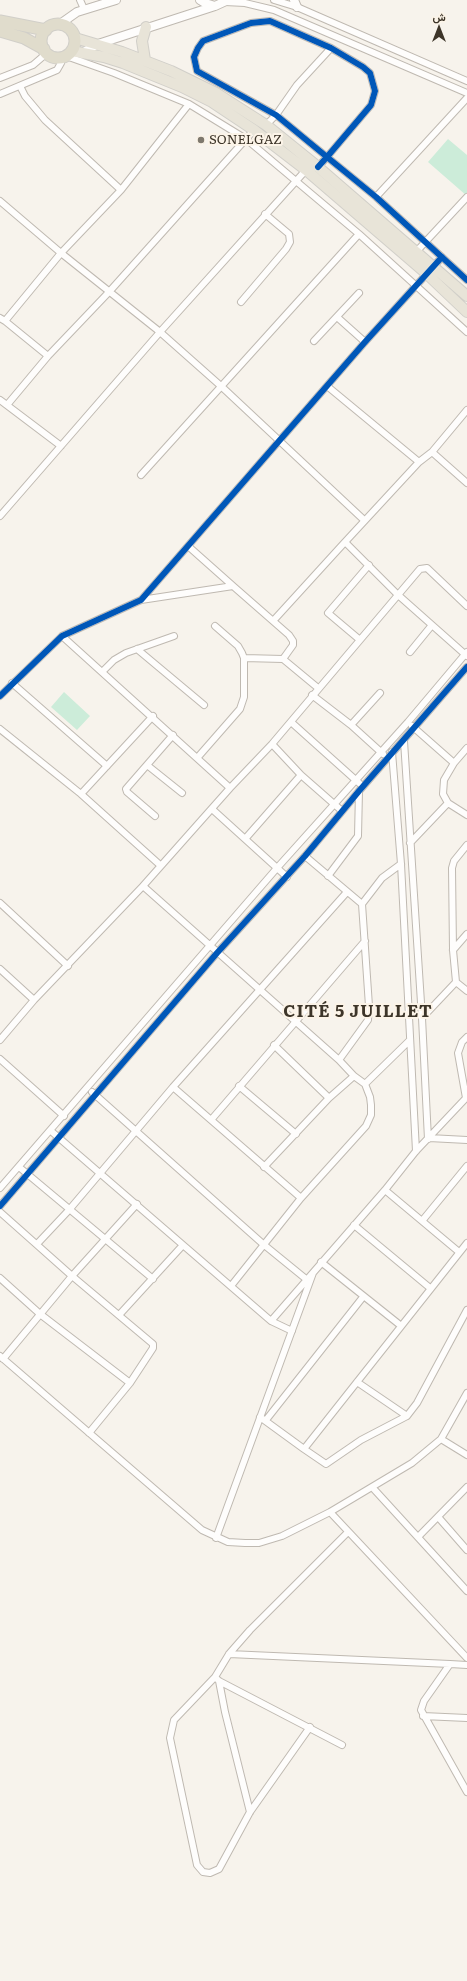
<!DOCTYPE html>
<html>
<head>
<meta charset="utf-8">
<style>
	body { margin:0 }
	#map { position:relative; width:467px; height:1981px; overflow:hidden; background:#f7f3ec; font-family:Literata,Vazirmatn,serif }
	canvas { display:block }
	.north { position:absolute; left:419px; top:8px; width:40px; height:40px; -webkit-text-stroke:3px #fcf4e8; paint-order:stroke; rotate:0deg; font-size:11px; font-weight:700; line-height:16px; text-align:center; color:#3d3529 }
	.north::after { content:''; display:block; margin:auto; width:14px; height:18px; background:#3d3529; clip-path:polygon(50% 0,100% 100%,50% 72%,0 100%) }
</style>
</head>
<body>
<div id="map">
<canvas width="467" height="1981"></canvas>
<div class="north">ش</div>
</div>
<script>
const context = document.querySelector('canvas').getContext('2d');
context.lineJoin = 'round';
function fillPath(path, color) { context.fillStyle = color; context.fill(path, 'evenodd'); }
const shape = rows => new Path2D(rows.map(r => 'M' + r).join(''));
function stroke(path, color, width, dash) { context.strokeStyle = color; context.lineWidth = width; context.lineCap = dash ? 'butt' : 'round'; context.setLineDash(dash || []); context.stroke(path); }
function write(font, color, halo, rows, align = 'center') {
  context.font = font + ' Literata,serif'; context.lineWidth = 4; context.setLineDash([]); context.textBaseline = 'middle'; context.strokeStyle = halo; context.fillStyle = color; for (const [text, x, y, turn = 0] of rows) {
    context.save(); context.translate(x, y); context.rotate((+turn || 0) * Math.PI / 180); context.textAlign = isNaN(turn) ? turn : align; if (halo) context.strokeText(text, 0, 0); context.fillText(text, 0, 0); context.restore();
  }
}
fillPath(shape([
	[448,139,467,155,467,196,428,162],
	[64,692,90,716,77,730,51,707]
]), '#ccecd9');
const minor = shape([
	[80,0,84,9],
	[274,0,297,7,467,81],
	[225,2,245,3,274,10,467,93],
	[66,56,114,73,189,104,246,139,359,234,467,332],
	[0,78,33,65,47,53],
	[20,86,25,96,45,120,121,190],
	[0,94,57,70,61,63,61,57],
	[266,125,276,115,297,85,331,48],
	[318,167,327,157,371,105,375,91,370,73,363,67,331,48,270,21,251,23,203,41,198,48,194,57,197,71,276,115,327,157,376,197,467,280],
	[376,197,467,98],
	[0,201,61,253,160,332,222,387,364,520],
	[416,252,467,197],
	[241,302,286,249,290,242,289,234,265,214],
	[337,317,365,342],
	[0,318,5,321,61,253,121,190,189,104],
	[5,321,48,356],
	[314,341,359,293],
	[327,386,419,462],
	[0,400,61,446],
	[7,405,48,356,109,292,254,130],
	[467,410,432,452,467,483],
	[141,475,359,234],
	[0,516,160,332,306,170],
	[345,542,419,462,432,452],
	[188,546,233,586],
	[141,600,233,586,289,635,293,641,293,645,283,659,318,688],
	[273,621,345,542,397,594,467,656],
	[62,636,230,788],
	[360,640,328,613,369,565],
	[137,649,204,705],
	[410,652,432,625],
	[244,658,283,659],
	[102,672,114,660,126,653,174,636],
	[12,683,107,766],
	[312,695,351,725,383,754],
	[0,696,62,636,141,600,365,342,442,257],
	[291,722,359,783],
	[351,725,380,693],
	[0,729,81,794,160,865],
	[404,741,422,1018,428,1139],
	[272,744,301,775,342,811],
	[392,752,401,864,416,1151],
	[198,757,240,709,244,697,244,658,242,653,238,646,215,626],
	[454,763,467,748],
	[147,765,182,793],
	[81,794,153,716],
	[448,803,467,815],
	[212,809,287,877],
	[155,816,127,792,126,789,173,735],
	[245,839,301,775],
	[410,843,448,803,443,794,444,780,454,763,412,726],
	[305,856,362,904],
	[401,864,382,878,362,904,369,1006,368,1020,339,1060,354,1076,365,1084,410,1040],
	[328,876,358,836,359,791],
	[143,886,339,1060],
	[0,903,68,966],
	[453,950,467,934],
	[0,969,34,1000],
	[456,982,467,991],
	[422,1018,456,982,453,950,452,868,454,861,467,845],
	[0,1040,34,1000,143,886,230,788,272,744,420,569,427,568,467,606],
	[274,1045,329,1098],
	[0,1059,64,1116],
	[239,1086,296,1134],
	[173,1087,301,1198],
	[92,1092,263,1244,306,1279],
	[466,1098,458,1053,462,1042,467,1037],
	[211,1120,365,941],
	[51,1131,271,1321,292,1331],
	[429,1138,467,1140],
	[19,1167,153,1279],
	[264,1167,329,1098,354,1076],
	[0,1188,277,868,408,722,467,652],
	[385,1190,459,1252],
	[0,1206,217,953,305,856,359,791,467,667],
	[0,1212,72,1276,153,1344,153,1348,130,1383,89,1433],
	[422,1221,467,1166],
	[354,1225,430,1288],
	[37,1244,69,1210,173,1087,347,892],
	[321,1262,400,1325],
	[0,1278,40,1314,130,1383],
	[231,1286,301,1198,366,1126,371,1115,371,1105,370,1097,365,1084],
	[120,1314,183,1245],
	[271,1321,385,1190,416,1151,467,1097],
	[0,1356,202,1530,228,1542,245,1543,259,1543,282,1536,330,1512,412,1463,441,1439,467,1393],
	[3,1359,72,1276,137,1204],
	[357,1382,407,1416],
	[260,1417,304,1449,467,1243],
	[266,1420,363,1297],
	[441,1439,467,1455],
	[304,1449,326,1464,361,1440,407,1416,417,1403,467,1310],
	[372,1487,467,1591],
	[330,1512,467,1658],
	[439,1518,467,1550],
	[418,1537,467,1487],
	[216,1538,313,1273],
	[229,1654,450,1664],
	[467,1665,450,1664,424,1701,421,1710,467,1792],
	[215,1677,219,1681,342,1745],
	[219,1681,225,1712,250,1812],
	[423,1716,467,1718],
	[310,1727,250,1812,219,1869,210,1873,203,1872,197,1865,170,1738,174,1720,215,1677,229,1654,250,1630,348,1532]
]);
const tertiary = shape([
	[200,0,205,3,215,6,228,0],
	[294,0,297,7],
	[60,24,77,12,116,0],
	[82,53,98,44,215,6]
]);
const primary = shape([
	[75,38,122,52,171,71,216,93,266,125,318,167,467,296],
	[72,51,104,57,123,63,182,87,212,102,254,130,306,170,427,274,467,312],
	[145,60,142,41,146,27]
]);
const trunk = shape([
	[0,21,46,30],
	'41 41a17 17 0 1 1 34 0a17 17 0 1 1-34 0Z',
	[0,31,24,38,44,49]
]);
stroke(minor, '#bfb9b1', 8);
stroke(tertiary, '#bfb9b1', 10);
stroke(primary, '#d1cfc9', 12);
stroke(trunk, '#d1cfc9', 13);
stroke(minor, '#fefdfc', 6);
stroke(tertiary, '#fefdfc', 8);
stroke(primary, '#e8e4d8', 10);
stroke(trunk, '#e0dccc', 11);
stroke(shape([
	[318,167,327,157,371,105,375,91,370,73,363,67,331,48,270,21,251,23,203,41,198,48,194,57,197,71,276,115,327,157,376,197,467,280],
	[0,696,62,636,141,600,365,342,442,257],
	[0,1206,217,953,305,856,359,791,467,667]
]), '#0057b8', 6);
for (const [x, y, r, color] of [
	[201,140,4,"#7e786d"]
]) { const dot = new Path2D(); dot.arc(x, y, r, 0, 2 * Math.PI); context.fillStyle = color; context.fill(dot); stroke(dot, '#fcf4e8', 1.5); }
write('13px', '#3d3529', '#fcf4e8', [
	["SONELGAZ",209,140]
], 'left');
context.letterSpacing = '1px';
write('bold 17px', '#3d3529', '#fcf4e8', [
	["CITÉ 5 JUILLET",358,1012]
]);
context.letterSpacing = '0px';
</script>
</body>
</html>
